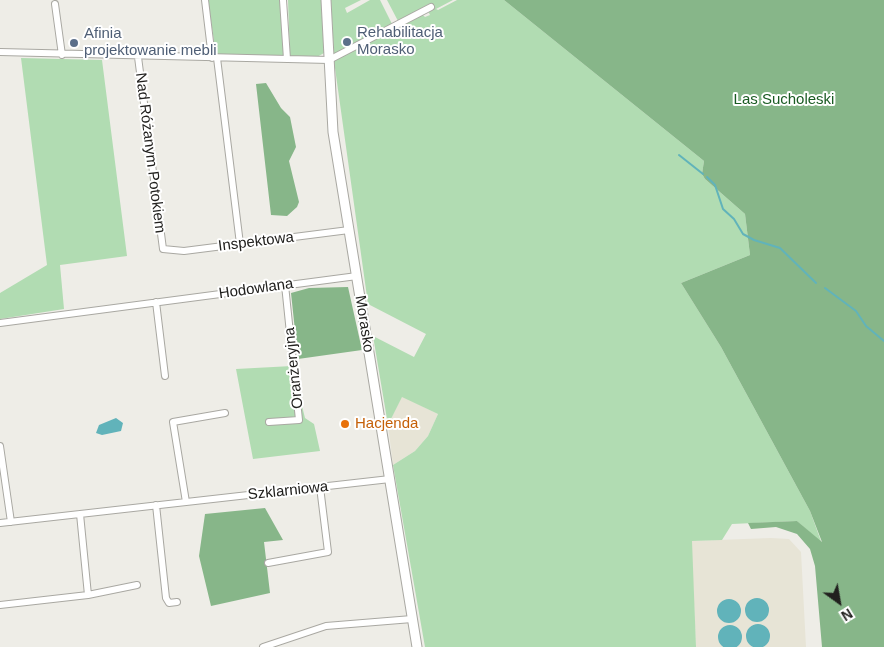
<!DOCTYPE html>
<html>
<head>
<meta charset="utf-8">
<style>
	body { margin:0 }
	#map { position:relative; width:884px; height:647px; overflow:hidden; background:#eeede7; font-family:Arial,sans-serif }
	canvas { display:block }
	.north { position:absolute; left:814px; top:577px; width:50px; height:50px; -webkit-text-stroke:4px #fff; paint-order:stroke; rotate:148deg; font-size:14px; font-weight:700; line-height:20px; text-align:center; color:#21201e }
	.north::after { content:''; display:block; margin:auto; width:18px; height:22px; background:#21201e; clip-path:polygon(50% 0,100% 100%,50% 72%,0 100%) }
</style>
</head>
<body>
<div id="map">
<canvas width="884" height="647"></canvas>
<div class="north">N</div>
</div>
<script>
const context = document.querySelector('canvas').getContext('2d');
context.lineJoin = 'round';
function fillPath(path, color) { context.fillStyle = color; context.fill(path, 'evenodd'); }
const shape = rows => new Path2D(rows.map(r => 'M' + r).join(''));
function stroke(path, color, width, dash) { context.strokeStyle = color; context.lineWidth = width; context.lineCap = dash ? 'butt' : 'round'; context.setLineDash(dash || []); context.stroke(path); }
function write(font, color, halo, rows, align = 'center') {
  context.font = font + ' Arial,sans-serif'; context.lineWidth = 4; context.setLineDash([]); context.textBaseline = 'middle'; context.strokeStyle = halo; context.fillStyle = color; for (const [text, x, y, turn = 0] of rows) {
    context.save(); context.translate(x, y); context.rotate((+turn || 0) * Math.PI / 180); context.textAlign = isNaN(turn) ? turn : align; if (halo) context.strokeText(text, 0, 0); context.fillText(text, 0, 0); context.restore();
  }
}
fillPath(shape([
	[402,396,438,414,428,436,415,451,393,465,388,425],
	[771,538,789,539,801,552,806,647,696,647,691,541]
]), '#e7e4d6');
fillPath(shape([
	[208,0,280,0,284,57,216,55],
	[288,0,321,0,324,53,317,57,290,57],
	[331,0,361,0,345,8,347,13,370,0,380,0,392,24,334,56],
	[387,0,453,0,436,9,438,10,457,0,504,0,704,161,702,174,705,179,745,214,750,255,681,283,721,347,810,511,822,544,797,521,732,524,722,540,692,541,696,647,425,647,393,465,415,451,428,436,438,414,402,397,388,425,373,336,414,357,426,334,368,304,334,61,422,14,425,17,430,15,428,11,434,8,429,4,398,21],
	[21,58,102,60,127,256,60,265,64,309,0,319,0,293,47,265],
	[292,366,305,418,314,424,320,451,253,459,236,369]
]), '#b1dcb2');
fillPath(shape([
	[504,0,884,0,884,647,822,647,815,566,810,549,797,534,776,527,751,529,748,523,797,521,822,542,810,511,721,347,681,283,750,255,745,214,705,179,702,174,704,161],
	[266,83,281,108,290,117,296,147,289,161,299,202,297,207,287,216,271,215,256,84],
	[348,287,362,350,298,359,291,293,309,288],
	[265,508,283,540,264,542,270,593,211,606,199,556,205,514]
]), '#87b689');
fillPath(shape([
	[116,418,123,423,121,431,102,435,96,433,99,425],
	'745 610a12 12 0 1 1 24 0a12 12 0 1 1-24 0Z',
	'717 611a12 12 0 1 1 24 0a12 12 0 1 1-24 0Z',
	'746 636a12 12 0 1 1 24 0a12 12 0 1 1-24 0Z',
	'718 637a12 12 0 1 1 24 0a12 12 0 1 1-24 0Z'
]), '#61b3ba');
stroke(shape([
	[679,155,703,174],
	[707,177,715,185,723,209,734,219,743,234,754,240,780,248,816,283],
	[825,288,856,311,866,326,884,341]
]), '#61b3ba', 2);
const street = shape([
	[205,0,212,58],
	[283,0,287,59],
	[55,4,62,55],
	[0,52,329,60,431,7],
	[138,57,163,249,184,251,349,230],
	[217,58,240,244],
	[156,302,165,376],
	[0,323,357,276],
	[269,422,299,420,285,285],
	[0,446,11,522],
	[186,502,173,422,225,413],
	[156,505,166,598,169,603,177,602],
	[80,514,88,595,137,585],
	[0,523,390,479],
	[268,563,328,552,320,487],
	[0,605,88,595],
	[263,647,326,626,412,619]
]);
const secondary = shape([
	[326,0,333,132,417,647]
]);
stroke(street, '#a9a8a2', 8);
stroke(secondary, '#a9a8a2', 11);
stroke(street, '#fff', 6);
stroke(secondary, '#fff', 9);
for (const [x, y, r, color] of [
	[347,42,5,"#5c6f8a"],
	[74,43,5,"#5c6f8a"],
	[345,424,5,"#e8710a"]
]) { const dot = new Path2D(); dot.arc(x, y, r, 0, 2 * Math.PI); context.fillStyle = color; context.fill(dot); stroke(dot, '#fff', 2); }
write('15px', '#4e5e75', '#fff', [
	["Rehabilitacja",357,33],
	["Morasko",357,50],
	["Afinia",84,34],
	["projektowanie mebli",84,51]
], 'left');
write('15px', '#195b22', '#fff', [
	["Las Sucholeski",784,100]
]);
write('15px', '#21201e', '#fff', [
	["Nad Różanym Potokiem",150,153,83],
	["Inspektowa",256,242,-7],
	["Hodowlana",256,289,-8],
	["Morasko",364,324,81],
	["Oranżeryjna",294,368,-96],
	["Szklarniowa",288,491,-6]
]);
write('15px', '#c56008', '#fff', [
	["Hacjenda",355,424]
], 'left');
</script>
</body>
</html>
